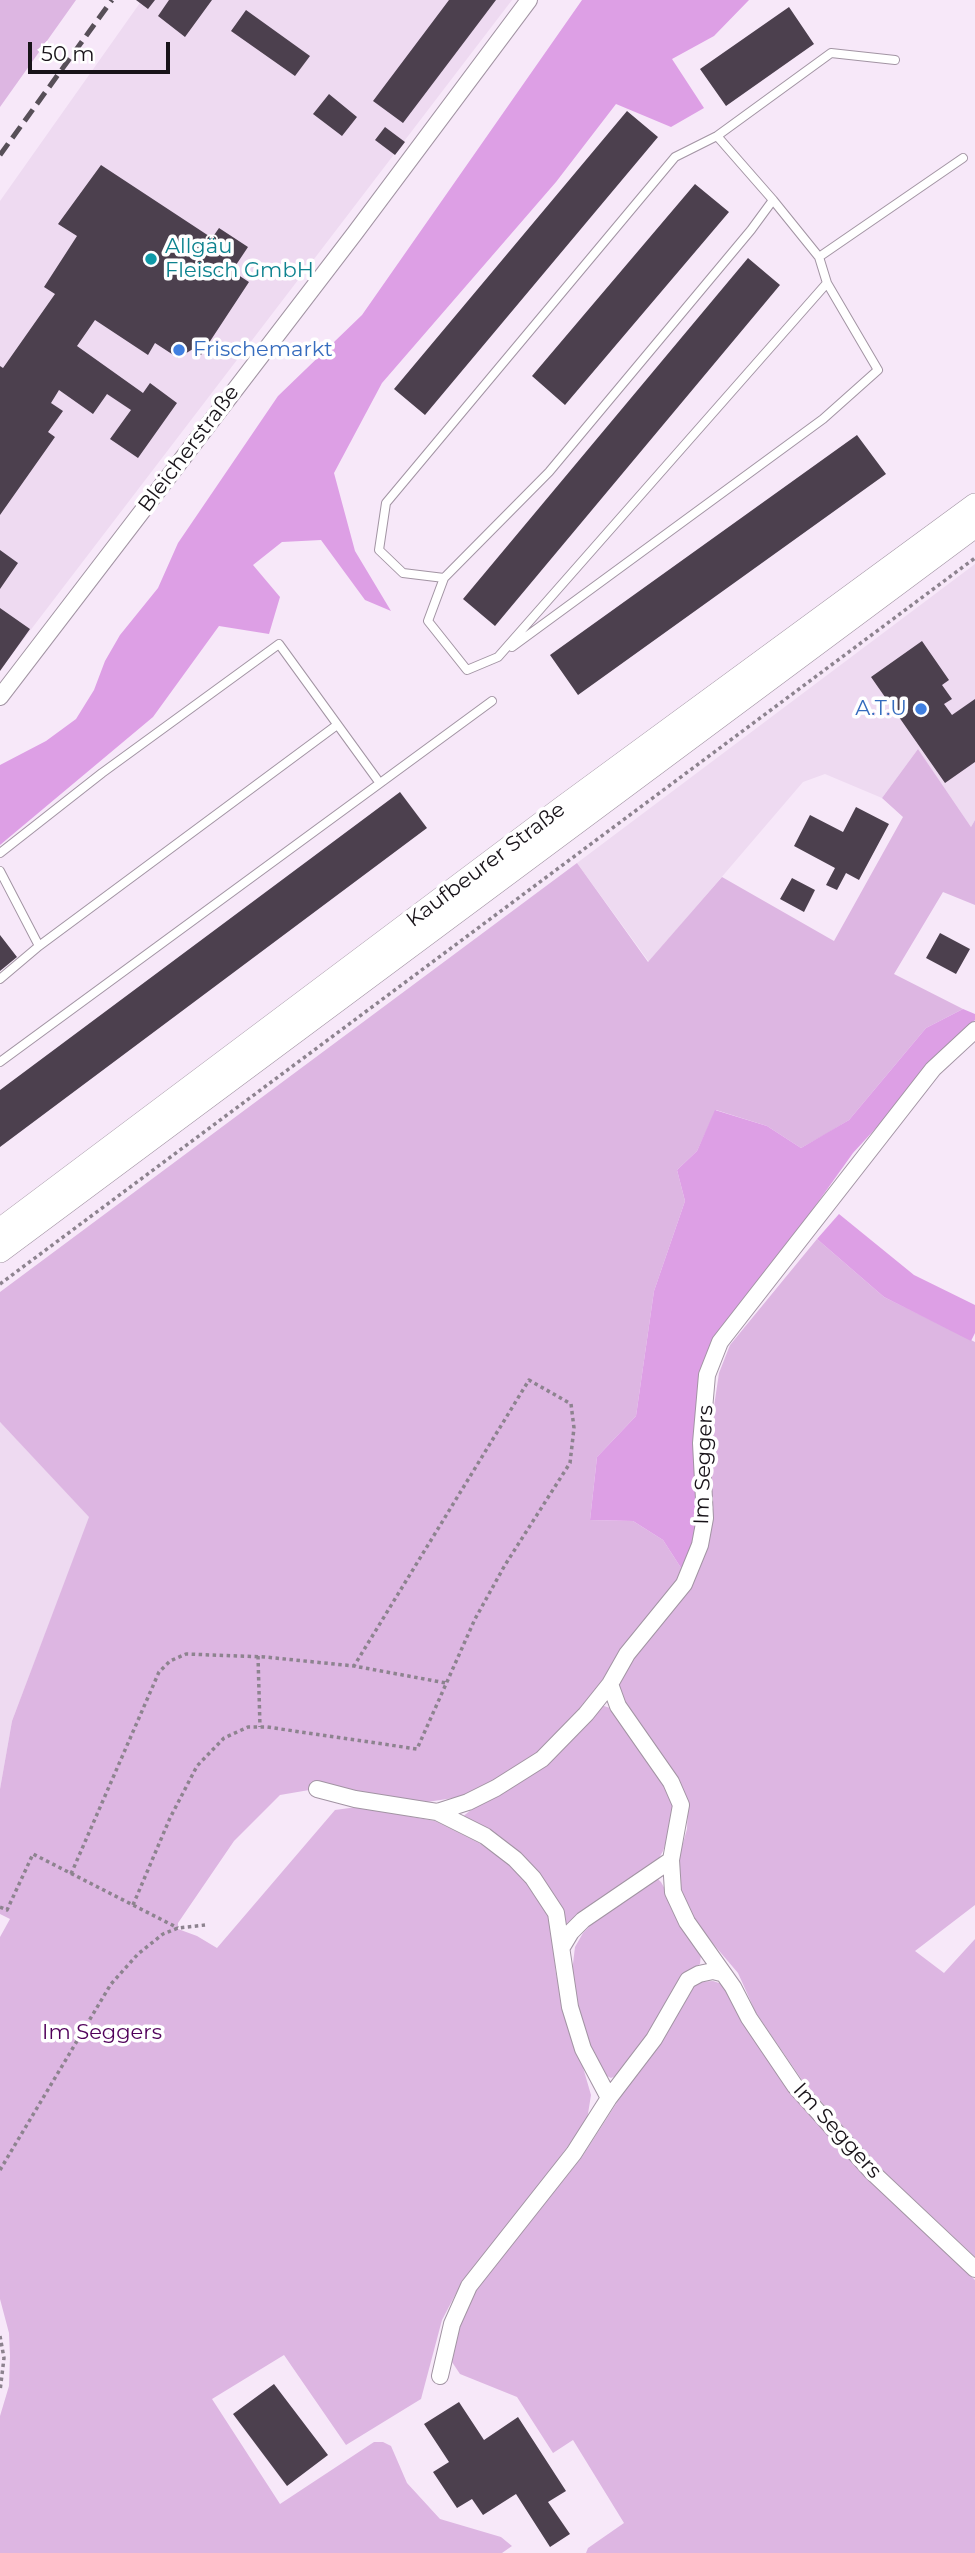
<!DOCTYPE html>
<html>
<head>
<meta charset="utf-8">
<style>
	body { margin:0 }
	#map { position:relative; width:975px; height:2553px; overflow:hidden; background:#f7e8f9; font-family:Montserrat,sans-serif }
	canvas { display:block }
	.scale { position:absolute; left:28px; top:42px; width:142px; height:32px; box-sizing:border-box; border:4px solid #181319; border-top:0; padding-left:9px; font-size:21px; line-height:24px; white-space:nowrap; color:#181319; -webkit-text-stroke:5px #fff; paint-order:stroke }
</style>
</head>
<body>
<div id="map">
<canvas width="975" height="2553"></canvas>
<div class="scale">50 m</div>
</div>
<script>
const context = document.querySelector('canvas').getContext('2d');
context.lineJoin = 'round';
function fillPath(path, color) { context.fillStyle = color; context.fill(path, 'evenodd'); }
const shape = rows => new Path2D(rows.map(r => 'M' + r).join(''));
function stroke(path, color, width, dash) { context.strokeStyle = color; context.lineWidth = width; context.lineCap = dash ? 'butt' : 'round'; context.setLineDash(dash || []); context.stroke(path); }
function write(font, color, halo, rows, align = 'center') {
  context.font = font + ' Montserrat,sans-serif'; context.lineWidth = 7; context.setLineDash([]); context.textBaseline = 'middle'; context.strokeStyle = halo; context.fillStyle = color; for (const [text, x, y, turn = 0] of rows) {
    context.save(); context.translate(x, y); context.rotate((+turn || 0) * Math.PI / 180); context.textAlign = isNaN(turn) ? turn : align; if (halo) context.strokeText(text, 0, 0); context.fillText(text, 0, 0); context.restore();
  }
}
fillPath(shape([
	[142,0,512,0,0,670,0,201],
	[975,564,975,820,971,827,918,749,882,798,825,774,803,782,649,962,577,863],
	[0,1422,90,1517,12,1721,0,1789]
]), '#eedaf1');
fillPath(shape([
	[0,0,76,0,0,107],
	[918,749,971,827,975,820,975,905,943,892,894,974,963,1009,926,1028,849,1120,826,1134,801,1148,767,1126,716,1110,697,1151,677,1170,685,1201,654,1291,636,1416,597,1457,590,1520,633,1521,663,1540,683,1571,678,1580,583,1710,538,1753,467,1796,427,1802,356,1796,315,1789,280,1795,234,1841,178,1923,178,1929,197,1936,217,1948,335,1810,357,1807,435,1821,479,1843,510,1864,527,1881,550,1916,556,1974,591,2095,587,2120,530,2198,463,2280,442,2320,421,2399,346,2445,284,2355,212,2399,280,2504,374,2442,383,2442,391,2446,407,2483,440,2519,501,2537,512,2546,502,2553,0,2553,0,2416,9,2386,10,2356,9,2333,0,2299,0,1937,10,1919,0,1914,0,1789,12,1721,89,1517,0,1422,0,1292,577,863,648,962,722,877,834,941,903,817,882,798],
	[817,1239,884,1297,975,1342,975,1905,915,1951,944,1973,975,1939,975,2257,878,2166,802,2080,756,2013,738,1973,692,1919,681,1889,679,1857,687,1829,688,1804,678,1777,623,1702,619,1685,631,1656,688,1589,710,1519,709,1440,719,1373,730,1345],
	[601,1705,610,1708,642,1748,664,1783,673,1808,671,1827,663,1851,658,1860,566,1924,561,1910,461,1818],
	[656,1877,661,1882,701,1954,700,1964,683,1974,651,2035,623,2073,611,2078,601,2073,589,2046,578,2006,572,1972,575,1947,583,1933,602,1913],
	[713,1981,722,1984,742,2021,791,2090,866,2177,975,2280,975,2553,586,2553,588,2548,624,2523,573,2440,553,2453,517,2397,460,2374,452,2362,460,2323,476,2290,582,2157,689,1990,698,1982]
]), '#ddb6e2');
fillPath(shape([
	[582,0,749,0,714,36,672,59,704,108,671,127,616,104,556,182,382,383,334,473,355,551,391,611,365,600,321,540,282,542,253,565,280,597,269,634,219,626,153,717,0,845,0,765,46,741,76,719,94,690,105,661,120,635,158,588,178,543,278,396,362,315],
	[963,1009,975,1014,975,1020,853,1153,761,1282,715,1338,696,1544,683,1571,663,1540,633,1521,590,1520,597,1457,636,1416,654,1291,685,1201,677,1170,697,1151,715,1110,767,1126,801,1148,849,1120,926,1028],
	[839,1214,914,1275,975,1305,975,1333,971,1341,884,1297,817,1239]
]), '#dd9fe5');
fillPath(shape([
	[136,0,155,0,148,9],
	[169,0,212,0,185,37,158,16],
	[449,0,496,0,403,123,373,101],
	[789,7,814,44,726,106,700,69],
	[246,10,310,56,295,76,231,31],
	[329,94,357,117,342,136,313,114],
	[627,111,658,137,425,415,394,389],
	[385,127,405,142,395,155,375,140],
	[101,165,212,238,219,228,248,247,232,271,249,282,201,355,193,349,178,358,155,343,148,355,95,320,77,346,143,393,150,383,177,403,138,458,110,439,131,410,107,394,93,414,59,390,51,403,63,411,48,432,55,437,0,515,0,366,3,368,55,294,44,287,77,236,58,224],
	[695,184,729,212,565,405,532,376],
	[748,258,780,285,495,626,463,599],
	[857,435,886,474,578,695,550,655],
	[0,550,18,563,0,589],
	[0,608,30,629,0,671],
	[922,641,949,680,942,685,952,699,944,704,952,715,975,699,975,762,945,783,871,677],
	[400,792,427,828,0,1147,0,1090],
	[856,807,889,824,859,880,846,873,837,890,826,885,835,868,794,846,810,815,843,832],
	[792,878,815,890,804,912,780,899],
	[940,933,970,949,956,974,926,958],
	[0,935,17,957,0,971],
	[274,2384,328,2455,287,2486,233,2414],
	[459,2402,484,2440,518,2417,566,2491,548,2502,570,2534,550,2547,516,2494,483,2515,472,2499,457,2508,433,2472,449,2462,424,2424]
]), '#4c404e');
const service = shape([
	[717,136,773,200,751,230,549,472,444,578,403,573,379,550,386,503,675,157,717,136,831,53,895,60],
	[819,257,963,158],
	[444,578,428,621,467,670,498,657,827,283,819,257,773,200],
	[512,647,823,419,878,370,827,283],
	[0,853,102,773,279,644,379,782],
	[0,871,39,946,337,725],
	[0,979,39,946],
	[0,1062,492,701]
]);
const minor = shape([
	[0,697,355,233,529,0],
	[610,1684,618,1706,671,1782,681,1805,671,1860,673,1892,687,1922,733,1987,749,2018,795,2086,872,2172,975,2269],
	[317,1789,355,1799,437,1812,468,1802,496,1788,542,1759,586,1714,610,1684,627,1654,684,1584,700,1545,705,1518,701,1443,707,1375,720,1342,933,1069,975,1030],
	[437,1812,485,1836,515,1859,533,1878,556,1913,570,2007,583,2049,609,2098],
	[562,1947,571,1932,583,1920,671,1860],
	[440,2376,452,2324,469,2286,574,2153,609,2098,654,2039,688,1980,699,1974,713,1971,721,1973]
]);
const secondary = shape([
	[0,1230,562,808,975,505],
	[0,1251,975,526]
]);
stroke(service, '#a294a3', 10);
stroke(minor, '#a294a3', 18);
stroke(secondary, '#a294a3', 24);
stroke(shape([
	[0,1284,975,558],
	[258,1656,260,1727],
	[71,1874,159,1672,170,1661,186,1654,265,1657,354,1666,446,1683],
	[133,1905,170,1818,197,1766,224,1738,248,1727,267,1727,417,1749,475,1619,505,1565,570,1463,574,1428,571,1404,529,1380,354,1666],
	[0,1907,7,1910,33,1854,178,1928],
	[0,2170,111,1984,138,1954,163,1934,178,1928,205,1925],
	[0,2336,4,2358,0,2391]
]), '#8d838f', 3.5, [3.5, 3.5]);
stroke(service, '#fff', 8);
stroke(minor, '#fff', 16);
stroke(secondary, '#fff', 23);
stroke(shape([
	[0,155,112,0]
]), '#574f58', 5, [14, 7]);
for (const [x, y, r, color] of [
	[151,259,7,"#0f9aa8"],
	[179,350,7,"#3f7fe0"],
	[921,709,7,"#3f7fe0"]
]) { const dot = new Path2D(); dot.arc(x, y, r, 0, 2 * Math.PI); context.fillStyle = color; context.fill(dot); stroke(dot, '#fff', 2.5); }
write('21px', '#0d838f', '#fff', [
	["Allgäu",165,247],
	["Fleisch GmbH",165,271]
], 'left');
write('21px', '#366cbe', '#fff', [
	["Frischemarkt",193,350],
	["A.T.U",907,709,"right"]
], 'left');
write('21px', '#181319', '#fff', [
	["Bleicherstraße",189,449,-53],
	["Kaufbeurer Straße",486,865,-37],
	["Im Seggers",704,1465,-88],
	["Im Seggers",837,2131,48]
]);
write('21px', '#50005a', '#fff', [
	["Im Seggers",102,2033]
]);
</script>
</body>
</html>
